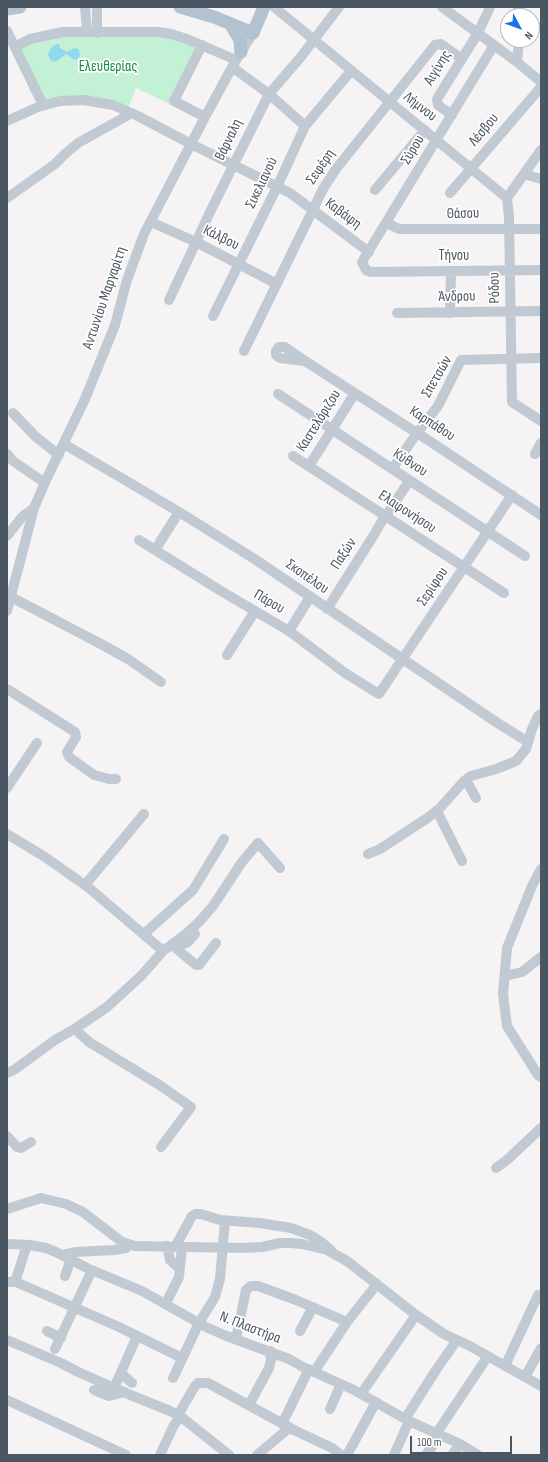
<!DOCTYPE html>
<html>
<head>
<meta charset="utf-8">
<style>
	body { margin:0 }
	#map { position:relative; width:548px; height:1462px; overflow:hidden; background:#f5f3f3; font-family:"Sofia Sans Condensed",sans-serif }
	canvas { display:block }
	.frame { position:absolute; inset:0; border:8px solid #4a5661; pointer-events:none }
	.north { position:absolute; left:500px; top:8px; width:40px; height:40px; box-sizing:border-box; background:#fff; border:1px solid #b7bbc0; border-radius:50%; rotate:131deg; font-size:11px; font-weight:700; line-height:16px; text-align:center; color:#4a5661 }
	.north::after { content:''; display:block; margin:auto; width:14px; height:18px; background:#1a73e8; clip-path:polygon(50% 0,100% 100%,50% 72%,0 100%) }
	.scale { position:absolute; left:410px; top:1436px; width:102px; height:18px; box-sizing:border-box; border:2px solid #4a5661; border-top:0; padding-left:5px; font-size:12px; line-height:14px; white-space:nowrap; color:#4a5661; -webkit-text-stroke:3px #fff; paint-order:stroke }
</style>
</head>
<body>
<div id="map">
<canvas width="548" height="1462"></canvas>
<div class="frame"></div>
<div class="north">N</div>
<div class="scale">100 m</div>
</div>
<script>
const context = document.querySelector('canvas').getContext('2d');
context.lineJoin = 'round';
function fillPath(path, color) { context.fillStyle = color; context.fill(path, 'evenodd'); }
const shape = rows => new Path2D(rows.map(r => 'M' + r).join(''));
function stroke(path, color, width, dash) { context.strokeStyle = color; context.lineWidth = width; context.lineCap = dash ? 'butt' : 'round'; context.setLineDash(dash || []); context.stroke(path); }
function write(font, color, halo, rows, align = 'center') {
  context.font = font + ' "Sofia Sans Condensed",sans-serif'; context.lineWidth = 3.5; context.setLineDash([]); context.textBaseline = 'middle'; context.strokeStyle = halo; context.fillStyle = color; for (const [text, x, y, turn = 0] of rows) {
    context.save(); context.translate(x, y); context.rotate((+turn || 0) * Math.PI / 180); context.textAlign = isNaN(turn) ? turn : align; if (halo) context.strokeText(text, 0, 0); context.fillText(text, 0, 0); context.restore();
  }
}
fillPath(shape([
	[159,32,202,45,174,101,195,116,136,88,127,111,105,103,43,105,15,47,47,35]
]), '#c3f1d5');
fillPath(shape([
	[59,44,60,48,67,52,74,48,78,49,80,54,79,58,75,60,66,54,56,62,51,61,48,55,50,50,54,45]
]), '#90daee');
stroke(shape([
	[85,7,87,32],
	[97,7,97,33],
	[274,7,507,198],
	[442,7,517,62,541,82],
	[518,7,519,16],
	[532,28,541,27],
	[7,31,43,105],
	[202,45,174,101,205,117],
	[494,45,362,262,366,270,371,272,541,270],
	[15,47,30,39,63,32,159,32,171,34,187,39,236,60],
	[517,62,519,40],
	[232,67,269,94,305,126],
	[452,115,438,105,437,99,478,33,490,7],
	[7,121,38,107,60,101,84,100,113,105,138,116,191,144,290,193,369,252],
	[541,150,507,198,509,217,512,402,541,421],
	[524,174,541,179],
	[375,190,425,130],
	[450,193,541,87],
	[7,198,55,164,65,154,78,143,132,113],
	[151,222,196,242,277,284],
	[387,223,399,229,541,229],
	[169,300,211,210,269,94,300,58,339,7],
	[397,313,541,311],
	[450,313,451,271],
	[213,316,277,187,305,126,351,71],
	[244,351,323,189,336,169,435,45,441,44,462,59],
	[305,361,280,358,276,355,276,351,279,347,285,347,305,361,434,444,541,515],
	[278,394,525,556],
	[13,413,36,437,59,455],
	[64,444,179,512,253,558,496,722,528,742],
	[7,454,13,461,45,483],
	[535,454,541,443],
	[293,456,504,593],
	[309,466,355,393],
	[392,469,417,433,438,406,461,360,541,358],
	[386,516,409,481],
	[7,536,22,517,34,508],
	[139,540,221,591,289,631,345,673,379,694,512,495],
	[155,550,179,512],
	[11,597,99,643,128,659,161,682],
	[327,609,372,538,385,516],
	[7,611,34,508,46,480,85,399,115,325,127,280,144,234,205,117,236,60,253,33],
	[289,631,310,597],
	[227,655,255,611],
	[7,689,75,732,76,737,67,752,69,757,94,775,109,779,116,779],
	[466,780,476,798],
	[7,788,37,743],
	[437,811,462,861],
	[7,834,45,857,89,888,163,951],
	[368,854,380,849,426,819,439,809,464,781,471,776,496,769,516,761,526,749,532,729,538,716,541,714],
	[541,869,532,886,507,948,503,994,507,1026,538,1075,541,1077],
	[85,885,144,814],
	[144,934,193,890,224,839],
	[172,945,196,965,199,965,216,943],
	[175,947,188,942,195,934],
	[505,976,522,972,541,957],
	[7,1073,14,1070,55,1040,76,1028],
	[7,1136,17,1147,21,1148,31,1142],
	[161,1147,191,1107,161,1086,89,1042,79,1033,76,1028,107,1007,141,976,163,951,186,934,200,921,213,906,242,862,258,843,280,868],
	[496,1168,507,1160,541,1128],
	[7,1209,41,1198,66,1204,83,1212,122,1242,135,1246,242,1248,262,1247,280,1243,290,1243,302,1244,327,1250,347,1261,416,1315,444,1334,468,1345,541,1386],
	[7,1244,30,1245,46,1248,56,1252,89,1269,142,1291,206,1327,224,1335,289,1359,303,1367,354,1390,409,1421,460,1444,478,1455],
	[167,1246,170,1260,180,1269],
	[175,1247,192,1216,196,1214,201,1214,220,1220,260,1223,291,1228,310,1235,320,1241,331,1250],
	[62,1255,76,1252,114,1250,126,1248,129,1245],
	[65,1276,71,1259],
	[7,1282,16,1282,119,1327,182,1358],
	[15,1282,27,1245],
	[166,1303,179,1277,182,1247],
	[47,1331,61,1338],
	[300,1331,313,1307],
	[236,1339,245,1295,246,1290,251,1286,258,1286,296,1300,347,1322],
	[7,1340,61,1363,78,1372,128,1394,170,1411,180,1416,229,1455],
	[55,1349,92,1270],
	[505,1366,538,1295],
	[314,1372,347,1322,377,1284],
	[121,1373,132,1383],
	[525,1377,541,1348],
	[173,1378,199,1323,215,1297,220,1279,225,1221],
	[114,1388,137,1336],
	[94,1390,109,1396,125,1392],
	[361,1394,416,1315],
	[7,1400,126,1455],
	[249,1405,269,1368,271,1360,270,1351],
	[330,1409,341,1384],
	[178,1415,195,1386,198,1383,208,1383,296,1431,332,1448,341,1455],
	[405,1419,436,1370,457,1340],
	[282,1424,309,1369],
	[436,1434,488,1356],
	[160,1455,173,1427,180,1416],
	[257,1455,289,1428],
	[347,1455,376,1402],
	[394,1455,409,1421],
	[426,1455,440,1436],
	[452,1455,460,1444]
]), '#c1cad2', 10);
stroke(shape([
	[180,7,214,17,253,33,264,7],
	[7,9,20,7],
	[231,25,240,40,241,52]
]), '#b3c2d1', 13);
write('15px', '#17864f', '#fff', [
	["Ελευθερίας",108,67]
]);
write('15px', '#4a5661', '#fff', [
	["Αιγίνης",438,68,-58],
	["Λήμνου",420,107,38],
	["Λέσβου",484,130,-50],
	["Βάρναλη",229,140,-64],
	["Σύρου",413,150,-59],
	["Σεφέρη",321,167,-56],
	["Σικελιανού",262,183,-64],
	["Καβάφη",343,214,37],
	["Θάσου",463,214,-1],
	["Κάλβου",221,238,26],
	["Τήνου",454,256],
	["Ρόδου",495,288,-91],
	["Άνδρου",457,297,-1],
	["Αντωνίου Μαργαρίτη",105,298,-71],
	["Σπετσών",437,377,-60],
	["Καστελόριζου",319,421,-58],
	["Καρπάθου",432,424,33],
	["Κύθνου",410,463,33],
	["Ελαφονήσου",407,512,33],
	["Παξών",344,554,-57],
	["Σκοπέλου",307,577,35],
	["Σερίφου",433,587,-56],
	["Πάρου",269,602,30],
	["Ν. Πλαστήρα",250,1328,21]
]);
</script>
</body>
</html>
